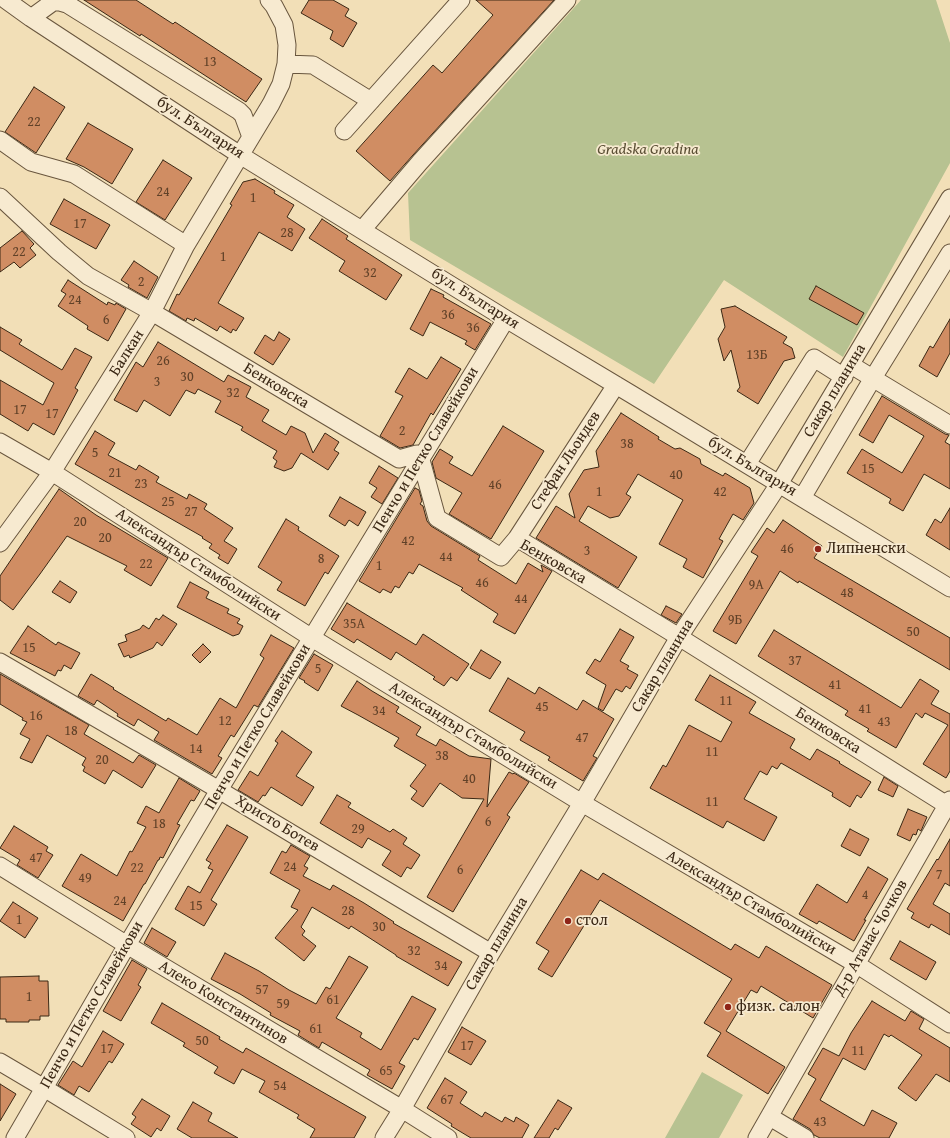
<!DOCTYPE html>
<html>
<head>
<meta charset="utf-8">
<style>
	body { margin:0 }
	canvas { display:block; background:#f2dfb7 }
</style>
</head>
<body>
<canvas width="950" height="1138"></canvas>
<script>
const context = document.querySelector('canvas').getContext('2d');
context.lineJoin = 'round';
function fillPath(path, color) { context.fillStyle = color; context.fill(path, 'evenodd'); }
const shape = rows => new Path2D(rows.map(r => 'M' + r).join(''));
function stroke(path, color, width, dash) { context.strokeStyle = color; context.lineWidth = width; context.lineCap = dash ? 'butt' : 'round'; context.setLineDash(dash || []); context.stroke(path); }
function write(font, color, halo, rows, align = 'center') {
  context.font = font + ' "Gentium Book Plus",serif'; context.lineWidth = 3.5; context.setLineDash([]); context.textBaseline = 'middle'; context.strokeStyle = halo; context.fillStyle = color; for (const [text, x, y, turn = 0] of rows) {
    context.save(); context.translate(x, y); context.rotate((+turn || 0) * Math.PI / 180); context.textAlign = isNaN(turn) ? turn : align; if (halo) context.strokeText(text, 0, 0); context.fillText(text, 0, 0); context.restore();
  }
}
fillPath(shape([
	[581,0,936,0,950,43,950,163,843,357,724,280,654,384,410,240,408,193],
	[702,1072,743,1095,719,1138,665,1138]
]), '#b7c291');
const building = shape([
	[84,0,136,0,173,24,175,22,262,79,246,102,141,34,140,36,84,0],
	[309,0,333,0,349,9,345,16,357,23,343,47,330,39,333,31,301,13,309,0],
	[476,0,554,0,413,155,390,181,356,151,433,65,442,73,493,15,476,0],
	[34,87,65,107,36,153,5,132,34,87],
	[88,123,133,149,112,184,84,167,66,159,88,123],
	[163,160,192,178,165,220,136,202,163,160],
	[255,179,275,191,274,193,294,205,287,217,305,229,292,251,259,232,218,303,244,318,236,331,233,329,231,333,220,326,217,331,195,318,194,321,187,318,186,321,169,311,177,294,179,295,232,205,230,204,243,182,255,179],
	[64,199,110,225,96,249,50,224,64,199],
	[322,219,348,236,346,239,402,275,386,300,339,271,345,261,309,238,322,219],
	[22,231,34,244,30,248,36,255,20,268,14,262,0,272,0,248,22,231],
	[134,261,158,277,147,298,128,287,129,285,121,280,134,261],
	[68,280,107,305,108,302,115,305,116,303,126,309,108,341,87,329,88,326,58,306,66,294,61,291,68,280],
	[816,286,864,313,857,325,809,299,816,286],
	[431,289,444,295,443,297,491,324,475,350,465,344,467,341,430,322,423,336,410,329,431,289],
	[735,306,787,337,783,343,792,348,795,358,784,361,758,404,737,391,740,387,731,350,724,361,718,339,725,327,721,309,735,306],
	[950,319,950,353,937,377,919,366,930,346,933,348,950,319],
	[0,327,22,340,19,344,62,370,75,348,92,357,75,388,78,390,54,435,33,423,28,431,0,414,0,380,43,405,54,383,0,350,0,327],
	[279,332,290,339,273,365,254,353,265,335,274,341,279,332],
	[158,342,224,382,228,375,251,387,246,397,269,410,262,421,286,435,291,426,305,433,313,453,325,433,339,442,334,450,339,453,328,470,301,453,292,468,284,471,274,467,277,461,273,458,277,451,241,430,243,427,215,412,221,401,198,389,195,394,186,390,170,416,144,400,137,412,114,400,136,362,143,367,158,342],
	[441,357,461,369,433,415,431,413,413,445,400,448,380,436,403,396,395,392,409,368,427,379,441,357],
	[882,396,945,434,949,435,945,442,950,445,950,489,924,474,903,511,889,503,891,499,847,473,862,449,902,473,924,436,889,415,873,443,859,435,882,396],
	[621,413,659,437,658,439,675,449,680,448,700,459,701,464,723,476,725,473,750,488,754,503,743,520,733,514,719,539,723,541,703,578,683,567,687,559,659,544,683,500,638,474,626,494,631,497,619,516,610,518,588,506,579,521,637,557,618,588,536,538,556,506,575,518,569,494,584,470,599,467,596,451,621,413],
	[503,426,544,451,491,539,449,514,462,493,436,478,432,462,440,449,453,457,449,463,472,476,503,426],
	[95,431,115,443,108,455,136,470,139,465,159,477,156,482,187,499,189,494,207,504,204,509,233,528,224,541,237,549,228,564,218,558,220,555,209,548,212,544,202,538,203,537,75,464,95,431],
	[379,466,398,478,382,504,371,497,377,488,369,483,379,466],
	[415,488,419,490,422,501,420,504,423,506,427,521,431,526,480,556,478,560,516,584,528,563,543,572,541,565,552,571,515,634,493,622,498,614,461,590,463,588,419,564,413,574,409,572,399,588,395,586,391,593,383,589,380,593,359,581,415,488],
	[59,489,96,515,168,558,151,586,124,570,127,566,67,536,40,574,13,610,0,600,0,576,59,489],
	[340,497,366,512,358,526,349,520,345,526,329,516,340,497],
	[950,508,950,550,926,535,935,519,941,523,950,508],
	[286,519,299,527,298,530,339,556,328,574,325,572,305,606,277,590,282,582,258,567,286,519],
	[783,520,822,546,814,558,950,638,950,670,799,581,798,583,780,571,736,644,713,631,758,556,751,552,767,528,774,533,783,520],
	[60,581,77,592,70,603,52,592,60,581],
	[190,582,209,592,206,598,229,609,227,613,240,619,237,623,243,626,239,634,233,636,177,607,190,582],
	[347,603,416,645,423,634,469,664,457,681,451,677,444,686,433,679,435,677,396,652,391,660,357,639,354,643,331,629,347,603],
	[666,606,682,614,676,623,661,615,666,606],
	[163,615,177,624,162,646,157,642,153,648,130,658,129,655,124,657,118,644,127,641,125,635,140,629,143,625,149,629,156,618,159,620,163,615],
	[28,626,56,645,58,642,80,653,71,669,64,665,61,671,58,670,55,676,10,653,28,626],
	[620,629,634,637,620,661,629,666,627,669,638,675,630,689,626,686,622,692,616,689,603,711,598,708,606,685,586,673,595,659,600,662,620,629],
	[774,630,901,708,920,679,939,691,931,704,950,714,950,771,946,778,923,764,948,725,925,713,922,718,916,713,896,748,867,731,869,729,845,715,848,711,758,656,774,630],
	[271,635,294,648,258,707,254,705,234,737,231,735,218,756,222,758,212,774,154,740,159,732,138,719,134,726,117,716,118,714,97,700,94,705,78,696,91,674,114,688,113,689,166,721,168,718,197,735,220,698,236,708,264,658,260,655,271,635],
	[203,644,211,652,200,663,192,655,203,644],
	[481,650,501,662,490,679,470,668,481,650],
	[314,654,333,665,318,691,304,682,305,681,299,678,314,654],
	[0,674,89,725,84,734,133,763,139,755,156,765,142,788,113,770,105,784,83,771,85,767,82,765,86,758,47,735,32,763,20,758,30,739,20,734,27,722,22,720,23,718,0,704,0,674],
	[710,675,756,702,749,713,795,739,790,748,810,760,817,749,840,762,839,763,871,782,861,798,857,795,850,807,832,796,833,793,781,763,777,769,772,766,767,775,760,771,744,799,777,817,764,841,727,821,723,828,650,788,663,765,666,767,689,725,721,742,732,722,695,700,710,675],
	[508,678,535,694,539,687,577,710,583,700,614,719,593,756,597,758,583,781,548,760,550,757,520,740,525,732,489,711,508,678],
	[357,681,372,691,399,707,396,712,421,727,416,735,436,746,440,739,469,756,491,759,487,807,509,772,513,774,514,773,529,782,507,815,510,817,453,912,427,897,484,799,462,798,440,783,423,807,411,799,417,791,410,786,426,765,394,746,399,738,358,715,341,706,357,681],
	[282,731,312,752,296,776,314,787,302,806,271,787,265,796,263,795,258,802,238,790,250,771,258,776,278,743,275,741,282,731],
	[884,777,898,786,893,797,878,790,884,777],
	[179,778,200,791,194,801,191,800,177,824,180,825,163,858,160,857,159,860,158,860,145,884,144,884,123,921,62,886,81,854,117,876,130,851,132,852,146,827,137,823,146,806,159,813,179,778],
	[337,795,351,803,348,807,390,832,393,829,407,838,403,844,420,855,411,869,407,867,401,877,382,865,391,851,368,838,362,848,320,823,337,795],
	[908,809,927,817,921,831,918,829,916,835,913,834,910,841,897,835,908,809],
	[227,825,248,837,211,900,217,904,204,926,175,909,188,886,200,893,213,870,208,868,211,863,206,860,227,825],
	[14,826,48,847,46,851,53,855,38,878,17,865,20,860,0,848,14,826],
	[850,829,869,839,860,856,841,846,850,829],
	[950,839,950,886,945,883,933,904,950,914,950,935,931,924,929,928,911,918,914,913,907,909,937,859,938,860,950,839],
	[291,845,310,856,304,866,308,868,303,876,330,890,333,885,364,903,394,922,393,923,462,962,448,986,396,956,396,955,351,926,349,929,312,907,301,927,305,931,302,935,316,946,304,961,275,938,298,910,291,907,300,890,270,873,282,851,286,853,291,845],
	[868,867,888,879,864,920,866,920,854,941,819,921,817,924,799,914,817,884,847,903,868,867],
	[581,870,598,880,603,873,731,950,735,944,759,958,766,946,832,985,813,1018,761,986,757,993,751,990,726,1031,785,1067,768,1094,707,1056,721,1033,704,1023,732,979,600,900,552,977,538,969,549,951,536,943,581,870],
	[13,902,38,918,25,938,0,921,13,902],
	[152,928,176,942,167,957,144,943,152,928],
	[900,941,936,962,926,980,890,959,900,941],
	[225,953,259,971,289,990,316,1004,326,987,330,989,349,956,368,967,336,1018,362,1033,360,1037,381,1050,412,996,436,1009,418,1040,414,1038,399,1063,405,1066,392,1089,367,1075,370,1070,322,1042,319,1048,298,1035,300,1031,270,1015,271,1013,240,994,211,979,225,953],
	[132,960,147,969,138,985,141,987,121,1021,103,1011,132,960],
	[39,976,39,981,48,981,49,1016,40,1016,40,1020,29,1020,29,1022,6,1022,6,1019,0,1019,0,977,39,976],
	[872,1001,905,1021,911,1011,924,1019,919,1029,950,1048,950,1082,936,1074,916,1101,898,1088,922,1055,891,1035,889,1037,884,1034,865,1070,843,1058,820,1100,864,1126,872,1110,897,1123,889,1138,820,1138,814,1135,810,1129,793,1119,816,1079,808,1074,823,1048,839,1056,851,1033,872,1001],
	[162,1003,220,1037,219,1039,243,1053,246,1048,366,1117,354,1138,310,1138,315,1129,297,1118,299,1115,259,1092,265,1081,242,1069,234,1084,214,1073,218,1067,183,1046,185,1043,151,1023,162,1003],
	[462,1027,486,1041,471,1065,448,1052,462,1027],
	[103,1031,124,1044,112,1063,109,1061,89,1092,79,1086,74,1095,58,1085,73,1061,82,1067,103,1031],
	[445,1078,467,1092,460,1103,482,1117,485,1112,502,1122,505,1117,514,1122,516,1117,529,1125,522,1138,471,1138,451,1126,452,1124,427,1108,445,1078],
	[0,1084,16,1094,0,1121,0,1084],
	[142,1099,170,1116,161,1131,157,1128,151,1137,131,1124,136,1117,132,1114,142,1099],
	[558,1100,572,1108,558,1130,555,1128,549,1138,534,1138,558,1100],
	[193,1102,212,1113,208,1121,238,1138,192,1138,177,1129,193,1102]
]);
fillPath(building, '#d08d63');
stroke(building, '#3b2815', 1);
const minor = shape([
	[6,0,31,18,240,155,506,319,631,394,950,588],
	[31,18,53,2,60,2,67,4,239,111,243,115,251,137],
	[286,64,313,65,371,101],
	[344,131,461,0],
	[0,140,31,162,74,174,186,245],
	[0,197,59,252,88,276,152,312,399,459,417,454,421,460,437,518,501,557,517,538,679,637,950,807],
	[362,230,420,162,567,0],
	[851,365,950,425],
	[0,442,52,472,312,638,582,803,856,964,950,1024],
	[747,464,814,358,844,377],
	[802,498,873,378,950,253],
	[517,538,616,385],
	[0,543,52,472,152,312,186,245,271,104,281,84,286,64,287,45,284,25,274,6,269,0],
	[0,662,219,790,491,953],
	[0,866,127,945,402,1109,448,1138],
	[0,1062,44,1088,126,1138],
	[770,1117,805,1138],
	[15,1138,127,945,219,790,506,319],
	[384,1138,402,1109,491,953,582,803,679,637,779,484,950,198],
	[757,1138,950,800]
]);
stroke(minor, '#69563e', 19);
stroke(minor, '#f7ead0', 17);
for (const [x, y, r, color] of [
	[818,549,4,"#8f2418"],
	[568,921,4,"#8f2418"],
	[728,1007,4,"#8f2418"]
]) { const dot = new Path2D(); dot.arc(x, y, r, 0, 2 * Math.PI); context.fillStyle = color; context.fill(dot); stroke(dot, '#f7ead0', 1.5); }
write('14px', '#604128', null, [
	["13",210,62],
	["22",34,122],
	["24",163,192],
	["1",253,198],
	["17",80,224],
	["28",287,233],
	["22",19,252],
	["1",223,257],
	["32",370,273],
	["2",141,282],
	["24",75,300],
	["36",448,315],
	["6",106,320],
	["36",473,328],
	["13Б",757,355],
	["26",163,361],
	["30",187,377],
	["3",157,382],
	["32",233,393],
	["17",20,410],
	["17",52,414],
	["2",402,431],
	["38",627,444],
	["5",95,453],
	["15",868,469],
	["21",115,473],
	["40",676,475],
	["23",141,484],
	["46",495,485],
	["1",599,492],
	["42",720,492],
	["25",168,502],
	["27",191,512],
	["20",80,522],
	["20",105,538],
	["42",408,541],
	["46",787,549],
	["3",587,551],
	["44",446,557],
	["8",321,559],
	["22",146,564],
	["1",379,566],
	["46",482,583],
	["9А",756,585],
	["48",847,593],
	["44",521,599],
	["9Б",735,620],
	["35А",354,624],
	["50",913,632],
	["15",29,648],
	["37",795,661],
	["5",318,669],
	["41",835,685],
	["11",726,701],
	["45",542,707],
	["41",865,709],
	["34",379,711],
	["16",36,716],
	["12",225,721],
	["43",884,722],
	["18",71,731],
	["47",582,738],
	["14",196,749],
	["11",712,752],
	["38",442,756],
	["20",102,760],
	["40",469,779],
	["11",712,802],
	["6",488,822],
	["18",159,824],
	["29",358,829],
	["47",36,858],
	["24",290,867],
	["22",137,868],
	["6",460,870],
	["7",939,875],
	["49",85,878],
	["4",865,895],
	["24",120,901],
	["15",196,906],
	["28",348,911],
	["1",19,920],
	["30",379,927],
	["32",414,951],
	["34",441,966],
	["57",262,990],
	["1",29,997],
	["61",333,1000],
	["59",283,1004],
	["61",316,1029],
	["50",202,1041],
	["17",467,1046],
	["17",107,1049],
	["11",858,1051],
	["65",386,1071],
	["54",280,1086],
	["67",447,1100],
	["43",820,1122]
]);
write('16px', '#3b2815', '#f7ead0', [
	["бул. България",200,128,33],
	["бул. България",475,299,32],
	["Балкан",127,353,-58],
	["Бенковска",276,386,31],
	["Сакар планина",835,391,-59],
	["Пенчо и Петко Славейкови",426,450,-59],
	["Стефан Льондев",566,461,-57],
	["бул. България",752,467,31],
	["Бенковска",553,562,30],
	["Александър Стамболийски",198,565,33],
	["Сакар планина",663,666,-59],
	["Пенчо и Петко Славейкови",258,727,-59],
	["Бенковска",828,731,32],
	["Александър Стамболийски",473,736,31],
	["Христо Ботев",277,824,31],
	["Александър Стамболийски",751,903,30],
	["Д-р Атанас Чочков",871,938,-60],
	["Сакар планина",497,944,-59],
	["Алеко Константинов",223,1003,31],
	["Пенчо и Петко Славейкови",92,1005,-60]
]);
write('italic 16px', '#5a4e34', '#f7ead0', [
	["Gradska Gradina",648,150]
]);
write('16px', '#3b2815', '#f7ead0', [
	["Липненски",826,549],
	["стол",576,921],
	["физк. салон",736,1007]
], 'left');
</script>
</body>
</html>
